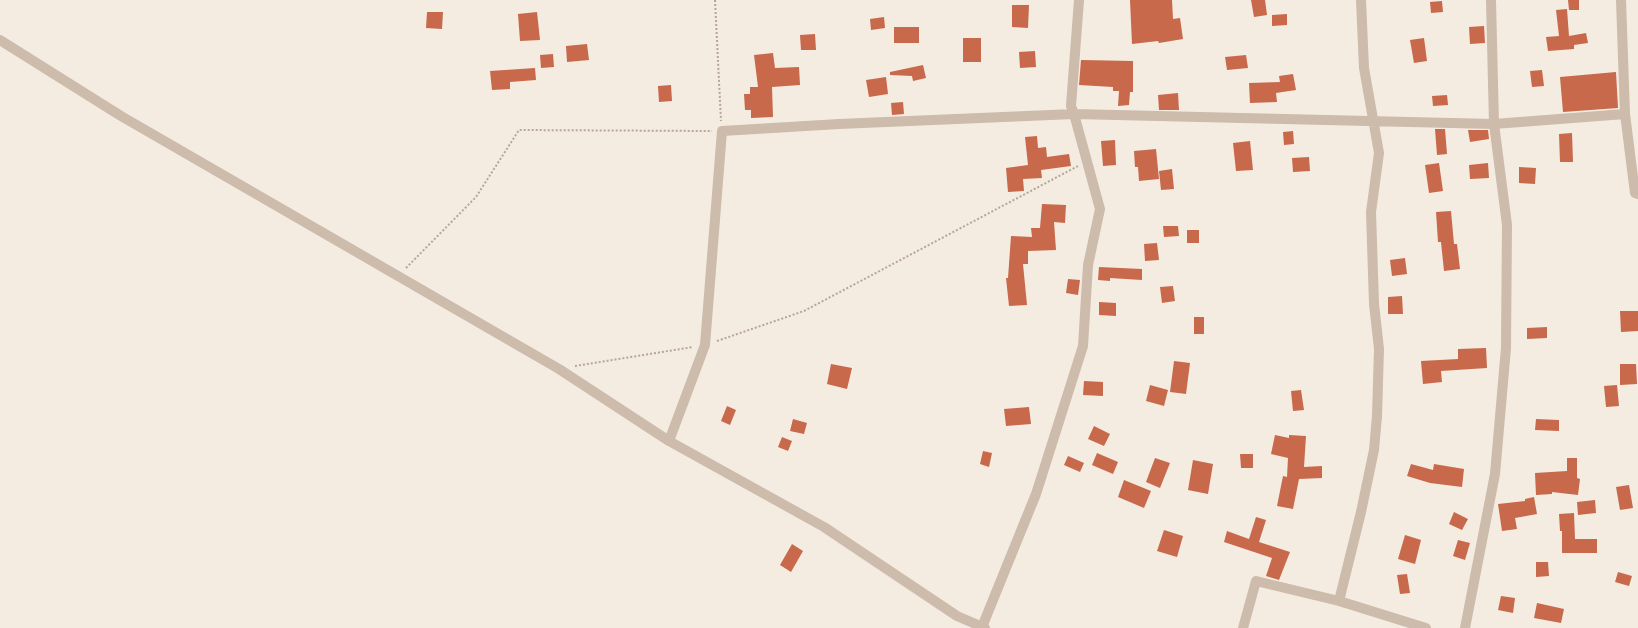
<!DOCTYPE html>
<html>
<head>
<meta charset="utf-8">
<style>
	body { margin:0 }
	canvas { display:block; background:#f4ebe1 }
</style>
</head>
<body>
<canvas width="1638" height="628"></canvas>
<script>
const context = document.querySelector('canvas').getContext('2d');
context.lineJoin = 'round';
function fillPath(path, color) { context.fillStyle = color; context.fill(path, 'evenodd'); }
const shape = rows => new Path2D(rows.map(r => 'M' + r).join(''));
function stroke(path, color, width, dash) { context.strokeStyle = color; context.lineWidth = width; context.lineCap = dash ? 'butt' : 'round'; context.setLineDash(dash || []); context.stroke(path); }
fillPath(shape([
	[1130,0,1172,0,1173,19,1180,18,1183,39,1159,43,1158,41,1132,44],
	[1251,0,1265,0,1267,15,1254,17],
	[1568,0,1579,0,1579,10,1569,10],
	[1442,1,1443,12,1431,13,1430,2],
	[1012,5,1029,5,1028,28,1012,27],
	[1567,9,1569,36,1586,33,1588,43,1574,45,1574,49,1548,51,1546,37,1559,36,1556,10],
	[427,12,443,12,442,29,426,28],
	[537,12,540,40,520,41,518,14],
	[1287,14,1287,25,1272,26,1272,15],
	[884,17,885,28,871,30,870,19],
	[1484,26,1485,43,1470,44,1469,27],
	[894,27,919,27,919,43,894,43],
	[815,34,816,50,801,50,800,35],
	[963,38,981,38,981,62,963,62],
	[1424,38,1427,61,1414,63,1410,40],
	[587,44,589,60,567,62,566,46],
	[1035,51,1036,67,1020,68,1019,52],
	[773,53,775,68,799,67,800,85,772,87,773,117,751,118,751,110,745,110,744,94,750,94,750,87,758,87,754,55],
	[553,54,554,67,541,68,540,55],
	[1246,55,1248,68,1227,70,1225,57],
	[1081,60,1133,61,1133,92,1130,92,1129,105,1118,106,1119,91,1113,91,1113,87,1079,85],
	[923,65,926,78,913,81,912,76,890,75,890,72],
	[535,68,536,80,510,82,510,89,492,90,490,71],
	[1542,70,1544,86,1532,87,1530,71],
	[1616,72,1618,108,1563,112,1560,77],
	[1293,74,1296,90,1276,93,1277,102,1250,103,1249,83,1280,82,1279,76],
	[886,77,888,94,869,97,866,80],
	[671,85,672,101,659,102,658,86],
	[1178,93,1179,110,1159,110,1158,95],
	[1447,95,1448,105,1433,106,1432,96],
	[903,102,904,114,892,115,891,103],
	[1435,129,1445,129,1447,154,1437,155],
	[1468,130,1488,130,1489,139,1470,142],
	[1293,131,1294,144,1284,145,1283,132],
	[1572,133,1573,162,1560,162,1559,134],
	[1037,136,1038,148,1046,147,1047,157,1069,154,1071,166,1041,170,1042,178,1023,179,1024,191,1008,192,1006,168,1028,165,1025,137],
	[1115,140,1116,165,1103,166,1101,141],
	[1250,141,1253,170,1236,171,1233,143],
	[1156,149,1159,179,1139,181,1138,167,1135,167,1134,151],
	[1309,157,1310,171,1293,172,1292,158],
	[1439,163,1443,191,1429,193,1425,165],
	[1488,163,1489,178,1470,179,1469,165],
	[1519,167,1536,168,1535,184,1519,183],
	[1172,169,1174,189,1161,190,1159,171],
	[1042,204,1066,205,1065,223,1054,222,1056,250,1028,251,1028,264,1023,264,1027,305,1009,306,1006,278,1008,278,1011,236,1032,237,1031,228,1040,228],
	[1451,211,1454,244,1457,244,1460,269,1444,271,1441,242,1438,242,1436,212],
	[1163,226,1178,226,1179,236,1164,237],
	[1187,230,1199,230,1199,243,1187,243],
	[1157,243,1159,260,1145,261,1144,244],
	[1405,258,1407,274,1392,276,1390,260],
	[1099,267,1142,269,1142,280,1110,278,1110,281,1098,280],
	[1068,279,1080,280,1078,295,1066,293],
	[1173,286,1175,301,1162,303,1160,287],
	[1402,296,1403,314,1388,314,1388,297],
	[1099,302,1116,303,1116,316,1099,315],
	[1620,311,1638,311,1638,331,1621,332],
	[1194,317,1204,317,1204,334,1194,334],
	[1547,327,1547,338,1527,339,1527,328],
	[1486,348,1487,368,1441,371,1442,382,1423,384,1421,361,1458,359,1458,349],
	[1174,361,1190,363,1186,394,1170,392],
	[831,364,852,368,847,389,827,384],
	[1620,364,1636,364,1637,384,1620,385],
	[1084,381,1103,382,1103,396,1083,395],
	[1150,385,1168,390,1164,406,1146,401],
	[1617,385,1619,406,1606,407,1604,386],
	[1301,390,1304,410,1293,411,1291,391],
	[727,406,736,410,730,425,721,421],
	[1029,407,1031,424,1006,426,1004,409],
	[793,419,807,423,804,434,790,431],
	[1536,419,1559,420,1559,431,1535,430],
	[1094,426,1110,434,1104,446,1088,439],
	[1275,435,1289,438,1289,435,1306,436,1304,467,1322,466,1322,478,1299,479,1293,509,1277,506,1283,476,1287,477,1288,458,1271,454],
	[782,437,792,441,788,451,778,447],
	[983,451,992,453,989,467,980,464],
	[1097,453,1118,462,1113,474,1092,465],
	[1240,454,1253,454,1253,468,1241,468],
	[1068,456,1084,463,1080,472,1064,465],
	[1155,458,1170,463,1160,488,1146,482],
	[1567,458,1577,458,1577,478,1580,479,1578,495,1552,492,1552,494,1536,495,1535,473,1567,471],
	[1193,460,1213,464,1208,494,1188,490],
	[1411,464,1433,470,1434,464,1464,469,1462,487,1430,483,1407,476],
	[1124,480,1151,491,1144,508,1118,497],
	[1629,485,1633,508,1620,510,1616,487],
	[1534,497,1537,514,1515,518,1517,529,1502,531,1498,504,1525,501,1525,499],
	[1595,500,1596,513,1578,515,1577,502],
	[1454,512,1468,519,1462,530,1449,524],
	[1574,513,1575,539,1597,539,1597,553,1562,553,1562,531,1560,531,1559,514],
	[1256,517,1266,520,1259,542,1290,552,1279,580,1266,576,1272,558,1224,542,1227,531,1249,539],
	[1164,530,1183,536,1177,557,1157,551],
	[1405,535,1421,540,1415,564,1398,559],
	[1458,540,1470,543,1465,560,1453,556],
	[792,544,803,551,791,572,780,565],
	[1536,562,1548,562,1549,576,1536,577],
	[1618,572,1632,576,1629,586,1615,582],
	[1407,574,1410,593,1400,594,1397,575],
	[1501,596,1515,598,1513,613,1498,610],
	[1537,603,1564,609,1561,623,1534,618]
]), '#c8694b');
stroke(shape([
	[715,0,721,121],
	[406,268,476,197,519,130,712,131],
	[717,341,804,311,1078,166],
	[575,366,693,347]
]), '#b9a596', 2, [2, 2]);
stroke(shape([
	[1621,0,1625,114,1635,193,1638,194],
	[0,40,121,116,559,369,669,441,824,527,957,616,985,628],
	[669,441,705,345,722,131,839,124,1074,114,1494,124,1625,114],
	[1339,601,1426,628],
	[982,627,1036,494,1083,346,1088,265,1100,209,1074,114,1071,106,1079,0],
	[1243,628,1256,581,1339,601,1361,512,1374,450,1377,416,1379,349,1374,304,1371,212,1379,153,1364,68,1361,0],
	[1465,628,1495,474,1506,348,1507,225,1494,124,1491,0]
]), '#cdbbac', 10);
</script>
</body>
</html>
